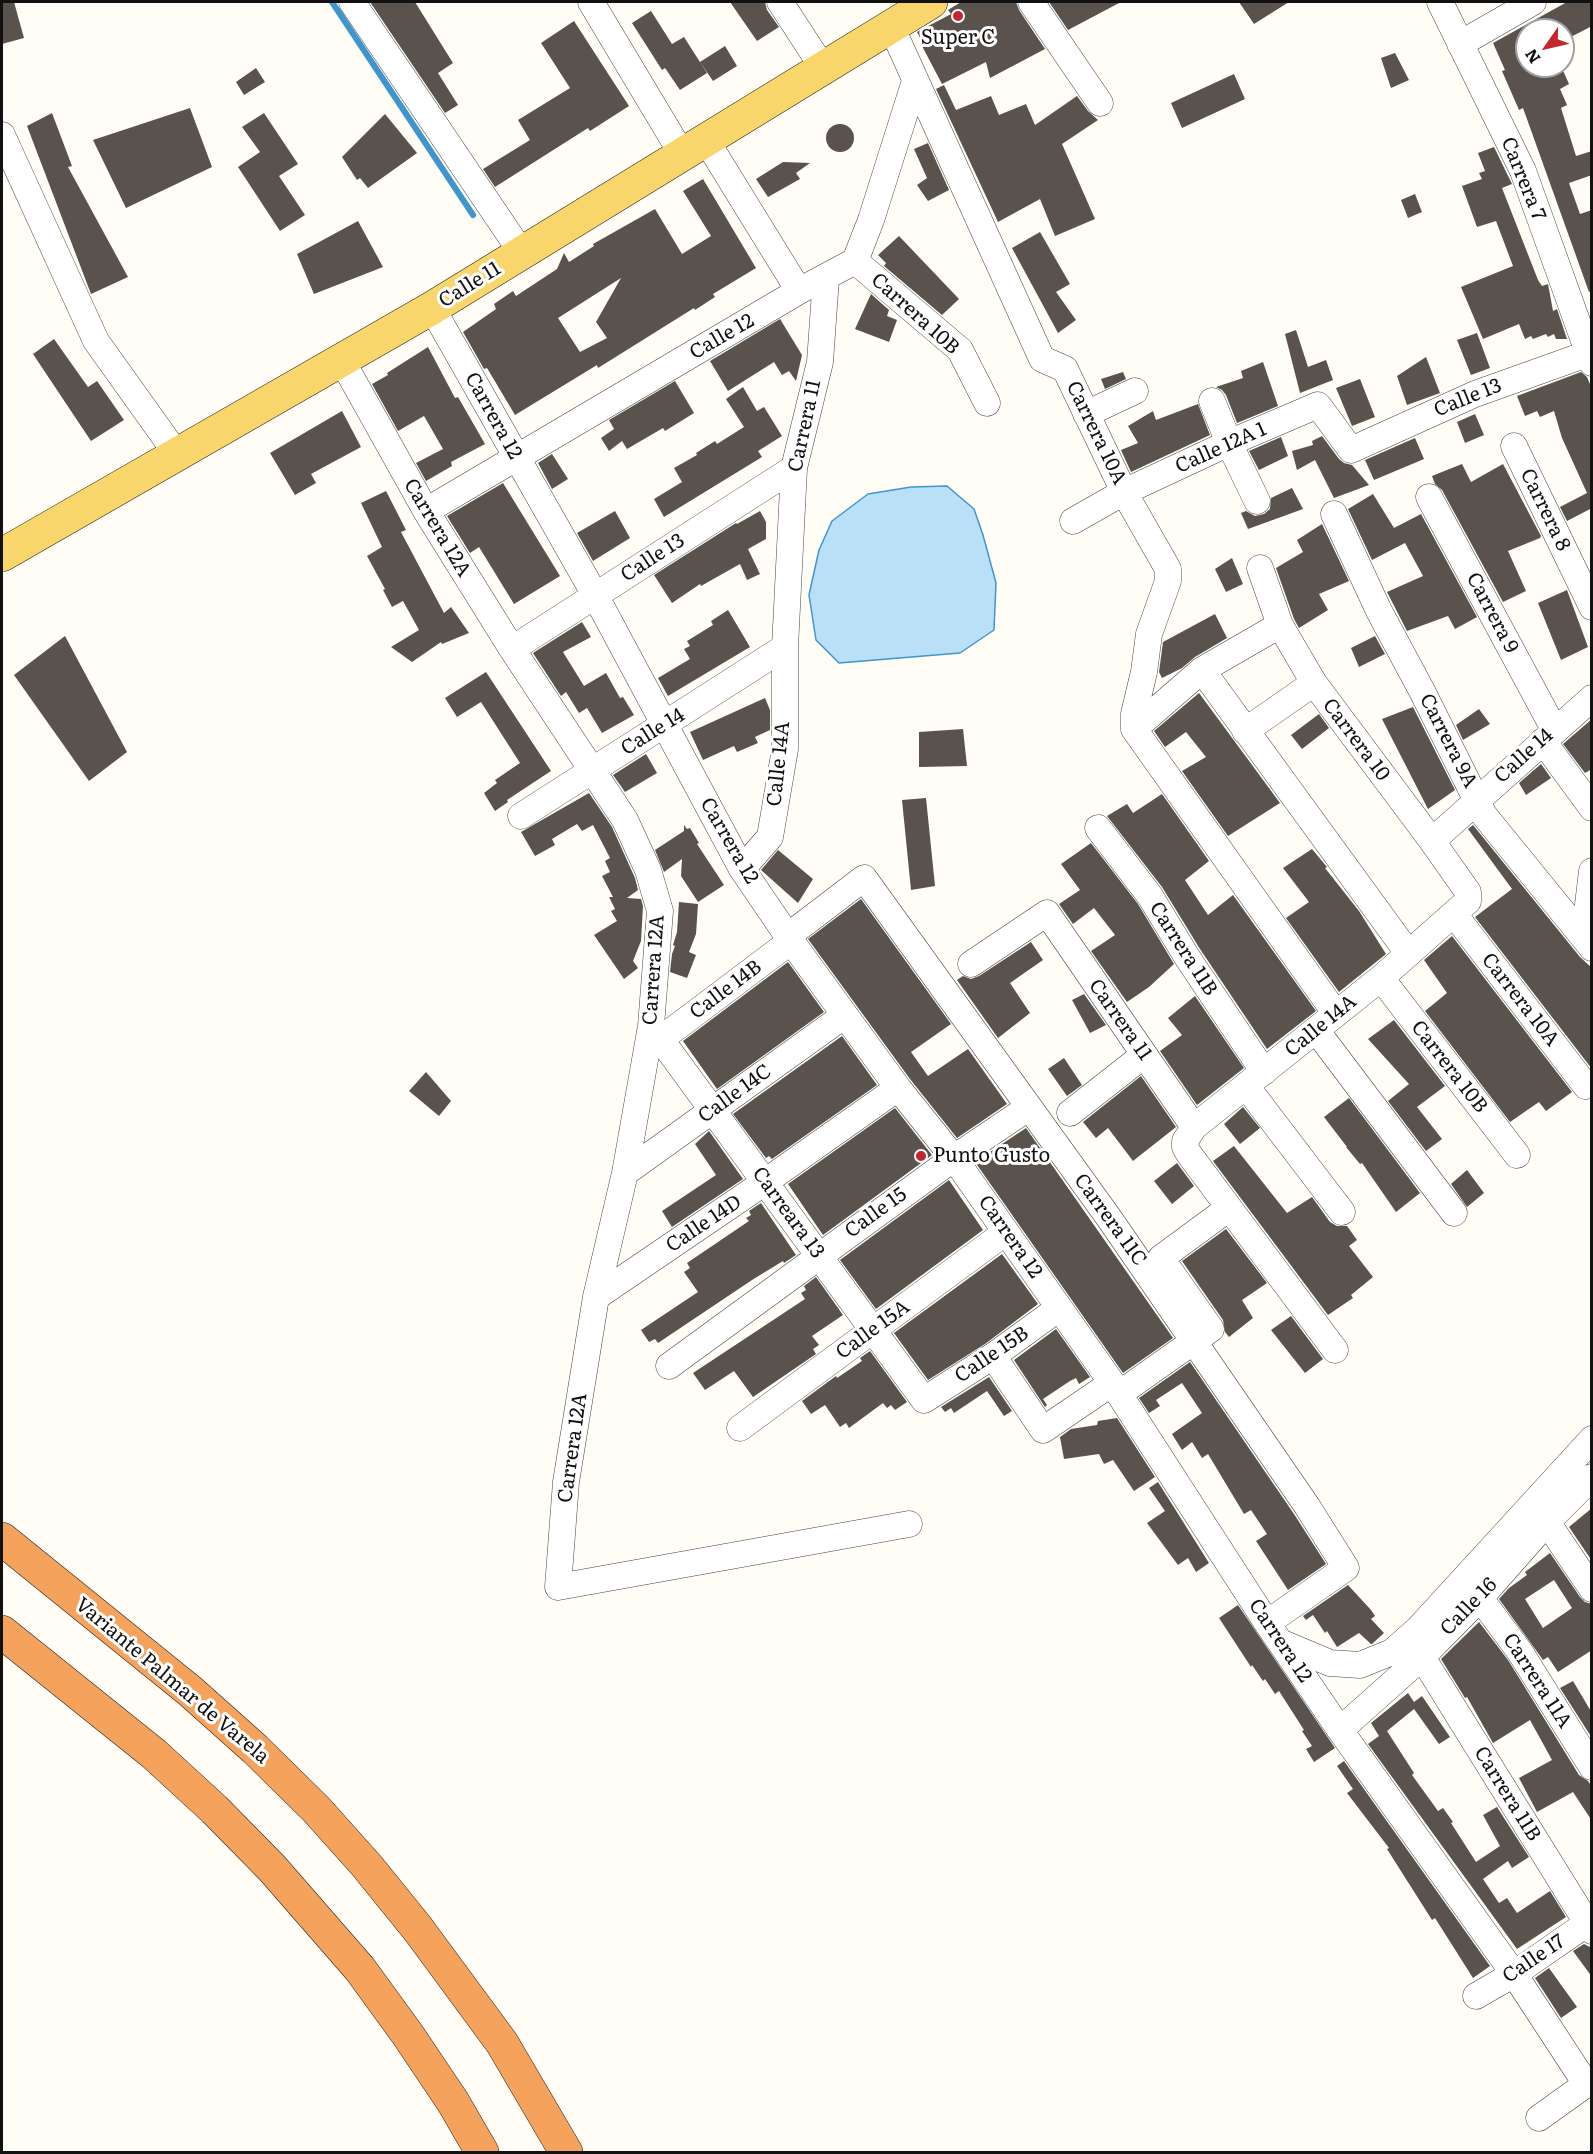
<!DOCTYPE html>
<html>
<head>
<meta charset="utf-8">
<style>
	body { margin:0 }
	#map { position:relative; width:1593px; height:2154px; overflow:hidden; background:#fffdf5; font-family:Literata,serif }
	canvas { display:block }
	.frame { position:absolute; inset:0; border:3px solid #111; pointer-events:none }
	.north { position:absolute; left:1515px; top:18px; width:60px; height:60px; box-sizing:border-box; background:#fff; border:2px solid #a0a0a0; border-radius:50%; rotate:236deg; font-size:16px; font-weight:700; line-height:24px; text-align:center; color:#111 }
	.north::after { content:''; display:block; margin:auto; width:21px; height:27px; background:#c4262e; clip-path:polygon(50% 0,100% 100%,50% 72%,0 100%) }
</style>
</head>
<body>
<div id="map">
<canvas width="1593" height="2154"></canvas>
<div class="frame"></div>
<div class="north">N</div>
</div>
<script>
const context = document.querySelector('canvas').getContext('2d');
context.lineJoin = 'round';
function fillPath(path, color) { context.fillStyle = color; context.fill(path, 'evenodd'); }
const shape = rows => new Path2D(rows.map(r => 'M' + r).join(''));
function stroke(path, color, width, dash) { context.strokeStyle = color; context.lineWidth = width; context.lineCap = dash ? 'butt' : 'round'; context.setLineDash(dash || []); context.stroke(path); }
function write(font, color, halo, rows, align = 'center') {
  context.font = font + ' Literata,serif'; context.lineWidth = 6; context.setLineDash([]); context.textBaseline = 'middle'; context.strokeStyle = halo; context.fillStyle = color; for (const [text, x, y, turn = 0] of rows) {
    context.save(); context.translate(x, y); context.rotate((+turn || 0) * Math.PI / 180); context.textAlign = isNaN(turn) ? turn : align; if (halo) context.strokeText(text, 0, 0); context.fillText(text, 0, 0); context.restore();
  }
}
const water = shape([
	[947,486,974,509,983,535,996,583,994,630,960,653,839,663,816,640,809,595,819,550,832,521,868,494,911,487,947,486]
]);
fillPath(water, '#b9e0f7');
stroke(water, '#3f96cf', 1.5);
stroke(shape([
	[332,2,473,215]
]), '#3f96cf', 6);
fillPath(shape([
	[2,2,14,2,24,38,2,44],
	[370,2,415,2,453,63,438,73,458,105,445,113],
	[730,2,765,2,767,10,779,27,757,41],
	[961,2,1016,2,1019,10,1045,49,990,78,986,62,942,84,922,46,924,45,917,32,951,14,948,10],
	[1049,2,1121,2,1068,30],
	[1239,2,1289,2,1254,24],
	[1567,2,1592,2,1592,26,1563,41,1563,30,1527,30,1527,66,1561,66,1569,84,1560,89,1567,105,1561,108,1576,156,1592,151,1592,175,1569,183,1580,214,1592,210,1592,291,1589,292,1523,108,1519,110,1502,71,1505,70,1493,43],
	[651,11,672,44,684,37,707,73,680,90,665,68,662,70,632,23],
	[574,21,629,106,590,131,588,128,495,187,483,169,530,140,518,120,570,88,541,43],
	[725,46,737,66,713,81,700,62],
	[1395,53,1409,80,1391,88,1381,58],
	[256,68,265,82,244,95,236,82],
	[1234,74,1245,99,1182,128,1171,103],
	[944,85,956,110,991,96,999,115,1026,104,1035,125,1077,96,1088,111,1098,120,1062,144,1095,219,1055,236,1040,199,998,222,936,89],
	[190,108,212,167,126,208,93,140],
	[52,113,72,166,68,167,128,277,91,294,27,126],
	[264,113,298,164,279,176,305,215,280,231,238,167,260,152,242,127],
	[385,114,417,153,368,188,360,178,357,180,342,157],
	'826 138a14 14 0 1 1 28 0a14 14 0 1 1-28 0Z',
	[928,143,949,190,928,201,917,185,927,178,914,149],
	[1494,147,1512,184,1502,188,1538,280,1542,286,1548,284,1553,311,1557,309,1567,339,1556,339,1554,334,1548,337,1546,334,1533,339,1531,336,1525,339,1519,324,1483,339,1461,287,1513,266,1496,221,1477,227,1462,186,1482,179,1479,173,1485,171,1478,153],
	[783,162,810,163,796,173,800,179,768,197,756,179],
	[703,179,756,268,713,294,715,297,695,310,694,308,598,368,597,365,515,415,487,368,484,369,463,332,496,309,494,304,513,291,516,296,557,269,564,253,569,262,594,246,593,244,655,209,682,254,711,236,683,191],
	[621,278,596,322,607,338,580,352,558,318],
	[1415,194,1422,212,1408,218,1401,200],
	[358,221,383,267,314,294,297,254],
	[1040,232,1070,284,1056,292,1076,320,1058,333,1012,248],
	[899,236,959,299,942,315,884,266,886,263,878,255],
	[871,294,889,310,887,316,897,320,889,342,855,329],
	[780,319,802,355,796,381,789,371,782,375,774,362,728,391,710,361],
	[1296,330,1308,367,1326,360,1333,380,1300,393,1285,334],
	[1477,333,1490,368,1471,375,1457,340],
	[54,339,88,387,97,381,124,420,91,441,33,354],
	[428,347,455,398,458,397,485,444,451,462,452,466,426,481,416,463,443,449,424,416,398,431,372,384,388,375,387,373,398,366],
	[1426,357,1440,393,1407,405,1397,376],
	[1263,362,1278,406,1237,423,1226,395,1222,390,1216,387,1243,378,1241,371],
	[1123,372,1126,379,1105,389,1101,379],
	[1581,372,1587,377,1592,389,1592,508,1567,521,1560,507,1587,493,1562,438,1554,411,1540,417,1537,411,1525,416,1517,396],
	[1360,379,1375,417,1352,426,1336,388],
	[675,381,694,413,665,431,663,428,627,449,622,441,609,451,601,438,614,429,609,420],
	[743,387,757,411,764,407,782,436,758,451,762,457,664,517,654,499,682,482,674,468,697,455,696,453,715,441,717,444,744,427,726,399],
	[1198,404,1210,435,1131,472,1121,450,1138,443,1128,426,1153,411,1156,420],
	[342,411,361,447,311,474,316,483,295,495,270,453],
	[1475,414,1484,435,1465,443,1457,422],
	[1322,436,1339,459,1344,463,1352,465,1369,485,1334,498,1315,460,1297,470,1292,451,1313,445,1312,441],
	[1281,437,1288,456,1259,470,1249,451],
	[1415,438,1424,459,1374,480,1365,460],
	[552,454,568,479,552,489,538,463],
	[1462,464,1471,482,1503,464,1541,536,1540,538,1508,551,1526,591,1503,602,1442,490,1435,484,1432,476],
	[503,483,560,576,514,604,479,547,470,553,447,516],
	[1292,488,1303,509,1248,529,1241,513,1246,511,1255,516,1264,514,1270,509,1271,498],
	[386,491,406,530,401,532,444,613,451,607,469,633,442,644,441,642,412,662,391,647,419,630,403,601,392,607,383,590,385,589,367,556,382,547,361,503],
	[1373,494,1394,528,1421,514,1477,617,1455,629,1448,616,1407,631,1387,592,1423,576,1405,543,1372,560,1348,509],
	[615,511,630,538,593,561,577,533],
	[760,511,766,522,766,539,748,549,760,574,747,580,740,564,701,586,700,584,672,603,654,575,736,523,737,524],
	[1322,524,1349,581,1319,594,1328,610,1299,628,1294,619,1276,568,1303,552,1297,540],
	[1232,558,1243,584,1226,592,1215,569],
	[1567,590,1588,647,1561,660,1538,603],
	[728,610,750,647,668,696,658,678,690,659,684,649,690,646,687,641,713,625,711,621],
	[1215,614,1227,638,1195,657,1182,668,1162,678,1159,672,1163,642],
	[582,622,591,637,563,652,584,686,606,673,620,698,623,697,634,715,602,733,587,708,579,713,566,692,561,696,533,653],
	[65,636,127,752,89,781,14,675],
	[1375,636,1385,654,1359,667,1351,648],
	[486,672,551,771,507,800,508,802,495,811,484,793,497,783,495,780,520,763,481,702,457,717,445,698],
	[1199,693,1280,803,1228,836,1182,771,1206,757,1186,732,1165,747,1154,731],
	[765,698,770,710,770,730,755,737,758,743,737,752,734,746,703,760,690,732],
	[1413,707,1455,790,1428,809,1382,719],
	[1479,709,1490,724,1463,740,1456,725],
	[1319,714,1329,728,1302,749,1291,735],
	[1592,719,1592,769,1585,773,1563,744],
	[963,729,967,766,919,767,919,732],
	[646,754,657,773,625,792,613,775],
	[1541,764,1551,778,1526,795,1519,783],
	[589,793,612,827,635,878,638,890,627,898,641,899,643,906,641,941,633,961,638,968,624,979,594,935,617,921,611,911,615,909,609,897,613,897,602,876,610,872,605,861,610,858,593,825,582,831,577,824,552,839,555,845,535,856,521,832],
	[1162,794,1209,861,1185,880,1208,915,1233,895,1316,1011,1267,1049,1200,949,1162,887,1107,816,1127,804,1133,813],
	[926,798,935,886,911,890,902,800],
	[684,825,687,829,690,828,699,843,697,844,724,885,698,902,681,876,682,859,664,872,655,850,684,831],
	[1473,825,1580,957,1592,968,1592,1069,1475,917,1512,889,1468,829],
	[1091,843,1138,904,1174,964,1149,987,1127,1002,1091,951,1115,935,1094,908,1073,924,1059,904,1080,890,1061,864],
	[1312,849,1327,867,1325,868,1359,911,1386,954,1339,992,1286,918,1309,902,1283,868],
	[778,850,813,879,798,903,761,870],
	[861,899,951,1024,911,1052,928,1076,968,1049,1007,1104,957,1138,910,1079,808,939],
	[679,902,698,904,696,934,689,952,696,955,687,978,670,972,672,954,675,946,673,945,677,932],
	[1452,936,1572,1092,1546,1111,1539,1102,1510,1122,1425,1011,1447,993,1424,960],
	[1031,942,1043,960,1010,983,1030,1013,998,1038,957,980,963,976,971,979,979,976],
	[788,962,824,1012,717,1089,683,1041],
	[1084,994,1106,1025,1090,1033,1072,1000],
	[1195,996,1244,1068,1197,1105,1160,1051,1182,1035,1168,1018],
	[1394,1020,1445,1086,1417,1107,1442,1139,1426,1151,1388,1101,1409,1084,1368,1039],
	[842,1036,877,1085,772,1159,769,1156,766,1158,733,1114],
	[1064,1058,1082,1085,1067,1096,1048,1069],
	[426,1072,451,1101,439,1116,409,1091],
	[1141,1076,1176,1127,1133,1161,1108,1128,1096,1138,1083,1122],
	[1349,1098,1420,1193,1396,1212,1362,1163,1360,1164,1346,1147,1347,1147,1324,1117],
	[1243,1107,1260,1128,1240,1144,1224,1124],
	[895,1108,932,1155,823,1235,788,1184],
	[1026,1128,1173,1338,1123,1373,975,1162],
	[709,1131,743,1179,672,1227,662,1211,716,1175,695,1144],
	[1234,1146,1287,1213,1312,1197,1330,1222,1337,1226,1347,1226,1357,1240,1349,1246,1373,1277,1351,1295,1353,1298,1328,1315,1213,1161],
	[1177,1163,1194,1186,1172,1204,1154,1181],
	[1467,1170,1484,1193,1467,1207,1451,1184],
	[949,1180,983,1230,876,1309,840,1260],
	[761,1203,796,1255,784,1263,783,1261,752,1280,658,1343,655,1339,649,1342,641,1330,698,1292,684,1272,690,1268,687,1263,749,1221,746,1218,751,1215,749,1211],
	[1226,1229,1267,1283,1242,1300,1253,1318,1229,1337,1225,1332,1223,1320,1182,1261],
	[1002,1254,1038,1304,985,1344,928,1380,894,1333],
	[816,1277,843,1315,812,1336,819,1345,813,1349,816,1354,753,1397,734,1371,705,1390,693,1373,805,1299,801,1293,806,1290,804,1286],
	[1291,1316,1323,1359,1305,1373,1271,1330],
	[1056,1329,1090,1377,1079,1384,1076,1378,1070,1381,1043,1399,1047,1405,1045,1407,1014,1360],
	[870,1351,907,1402,895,1410,891,1405,887,1408,883,1403,849,1428,846,1423,840,1427,825,1405,811,1414,802,1401,836,1376,837,1378,862,1361,860,1358],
	[1190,1362,1294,1514,1326,1564,1288,1590,1256,1541,1267,1534,1251,1510,1244,1514,1208,1454,1202,1458,1192,1442,1182,1450,1172,1434,1202,1413,1182,1383,1156,1400,1160,1406,1149,1413,1139,1398],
	[989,1377,1012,1411,1004,1416,987,1391,954,1413,951,1408,945,1412,941,1407],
	[1117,1418,1155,1477,1134,1491,1113,1460,1104,1464,1099,1454,1064,1459,1060,1437,1071,1429,1097,1425,1098,1421],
	[1158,1482,1209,1563,1196,1572,1188,1558,1178,1565,1147,1523,1165,1511,1149,1488],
	[1592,1508,1592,1561,1569,1527],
	[1550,1553,1580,1597,1585,1602,1592,1604,1592,1650,1558,1672,1548,1657,1543,1660,1499,1599,1509,1588,1527,1575,1525,1572],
	[1554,1580,1572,1608,1543,1628,1525,1599],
	[1348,1585,1371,1610,1375,1616,1371,1619,1384,1633,1372,1644,1371,1644,1359,1633,1337,1647,1327,1631,1325,1633,1313,1615,1306,1620,1303,1616],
	[1238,1605,1335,1748,1314,1762,1306,1749,1312,1746,1302,1731,1304,1730,1279,1691,1275,1694,1265,1679,1263,1681,1252,1665,1251,1667,1219,1618],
	[1479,1622,1508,1660,1579,1775,1588,1781,1592,1787,1592,1821,1573,1792,1537,1812,1519,1778,1552,1760,1530,1720,1493,1743,1467,1697,1465,1698,1441,1659],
	[1573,1681,1592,1713,1592,1738,1560,1688],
	[1408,1693,1414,1702,1422,1696,1450,1737,1439,1744,1414,1709,1387,1731,1414,1773,1412,1775,1438,1811,1443,1808,1453,1822,1451,1823,1476,1862,1500,1846,1483,1815,1497,1807,1529,1857,1512,1868,1508,1861,1483,1879,1499,1903,1507,1898,1517,1913,1550,1891,1566,1917,1517,1949,1368,1744,1379,1736,1371,1723],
	[1344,1761,1490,1966,1473,1978,1435,1918,1432,1920,1387,1849,1389,1848,1347,1793,1353,1789,1337,1766],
	[1584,1944,1592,1948,1592,1977,1573,1951],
	[1549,1968,1577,2007,1561,2018,1535,1978]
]), '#5a524d');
const minor = shape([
	[352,2,522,253],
	[591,2,682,154],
	[780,2,823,68],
	[1031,2,1100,103],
	[1440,2,1523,171,1592,363],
	[891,26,1042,359,1065,369,1124,492,1168,569,1168,581,1149,634,1144,672,1134,714,1134,729],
	[1460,44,1533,2],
	[2,135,96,341,176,453],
	[706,140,799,291],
	[855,261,960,350,987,403],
	[432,308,595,595,742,869,791,941,898,1088,954,1158,1112,1383,1267,1623,1340,1730,1514,1974,1586,2084],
	[341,359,426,511,512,649,625,820,648,870,660,911,651,1026,625,1173,596,1297,566,1482,558,1587,909,1524],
	[1212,401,1229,443,1257,501],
	[1086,414,1135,391],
	[1514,446,1592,607],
	[1429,497,1554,729],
	[426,511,799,291,855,261,871,220,915,81],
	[1334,514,1379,611,1422,691,1484,815,1592,948],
	[1073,521,1124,492,1229,443,1318,405,1351,450,1475,394,1587,354],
	[1260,568,1280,625,1314,683,1432,841,1468,892,1468,901,1381,978,1194,1127,1185,1141,1185,1147,1189,1154,1335,1350],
	[512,649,794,468],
	[1202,670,1408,953],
	[1134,729,1336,1014],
	[1134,729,1202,670,1280,625],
	[1245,731,1314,683],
	[1543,741,1592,808],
	[521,816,785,647],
	[1098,828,1150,896,1187,957,1264,1072],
	[1432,841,1592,698],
	[742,869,770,837,785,749,785,647,794,468,820,362,826,278],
	[1454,914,1586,1086],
	[788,936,864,878,1109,1218,1307,1506,1346,1568,1267,1623],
	[1584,938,1592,871],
	[971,964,1047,913,1194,1127],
	[1381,978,1517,1155],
	[651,1026,924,1400,993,1356,1059,1308],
	[1316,1030,1454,1213],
	[661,1039,791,941],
	[1246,1086,1342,1212],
	[1070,1113,1144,1055],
	[625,1173,845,1015],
	[596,1297,765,1182,898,1088],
	[993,1356,1043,1430,1112,1383],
	[669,1366,954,1158,1028,1108],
	[1119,1394,1211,1329,1161,1258,1229,1208],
	[740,1428,1006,1232],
	[1547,1522,1592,1589],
	[1480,1598,1520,1652,1592,1767],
	[1280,1642,1330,1663,1360,1665,1392,1652,1418,1629,1592,1439],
	[1422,1657,1592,1931],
	[1340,1730,1422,1657,1480,1598,1547,1522,1592,1477],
	[1476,1996,1514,1974,1592,1920],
	[1539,2118,1592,2080]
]);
const major = shape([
	[2,555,432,308,931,2]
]);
const highway = shape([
	[2,1539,190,1691,255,1749,316,1809,367,1866,418,1929,502,2043,566,2152],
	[2,1632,154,1754,214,1809,272,1868,360,1969,408,2035,453,2102,482,2152]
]);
stroke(minor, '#444', 27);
stroke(major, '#222', 34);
stroke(highway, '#222', 34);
stroke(minor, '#fff', 26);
stroke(major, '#f9d66b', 33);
stroke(highway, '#f5a25d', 33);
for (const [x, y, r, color] of [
	[958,16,6,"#c4262e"],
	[921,1156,6,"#c4262e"]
]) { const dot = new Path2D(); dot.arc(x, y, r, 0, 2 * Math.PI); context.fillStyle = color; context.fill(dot); stroke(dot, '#fff', 2); }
write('20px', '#111', '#fff', [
	["Super C",958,38],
	["Punto Gusto",933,1156,"left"]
]);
write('20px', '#111', '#fff', [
	["Carrera 7",1523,179,68],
	["Calle 11",470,285,-32],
	["Carrera 10B",915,314,42],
	["Calle 12",722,337,-30],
	["Calle 13",1468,398,-22],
	["Carrera 12",493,416,61],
	["Carrera 11",805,426,-78],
	["Carrera 10A",1096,433,64],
	["Calle 12A 1",1221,448,-24],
	["Carrera 8",1545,510,64],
	["Carrera 12A",437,528,59],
	["Calle 13",653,558,-33],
	["Carrera 9",1492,613,62],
	["Calle 14",653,732,-32],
	["Carrera 10",1356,740,53],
	["Carrera 9A",1448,741,63],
	["Calle 14",1524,756,-42],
	["Calle 14A",779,764,-84],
	["Carrera 12",729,841,60],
	["Carrera 11B",1183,949,57],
	["Carrera 12A",654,970,-86],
	["Calle 14B",726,990,-37],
	["Carrera 10A",1520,1000,52],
	["Carrera 11",1120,1020,55],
	["Calle 14A",1321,1026,-39],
	["Carrera 10B",1449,1067,52],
	["Calle 14C",735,1094,-36],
	["Carreara 13",788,1213,54],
	["Calle 15",876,1213,-36],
	["Carrera 11C",1110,1220,54],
	["Calle 14D",704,1224,-34],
	["Carrera 12",1010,1237,55],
	["Calle 15A",873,1330,-36],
	["Calle 15B",992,1355,-34],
	["Carrera 12A",573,1448,-82],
	["Calle 16",1469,1607,-46],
	["Carrera 12",1280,1641,56],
	["Variante Palmar de Varela",172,1681,40],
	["Carrera 11A",1537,1681,57],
	["Carrera 11B",1507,1794,58],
	["Calle 17",1534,1959,-34]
]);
</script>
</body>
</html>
